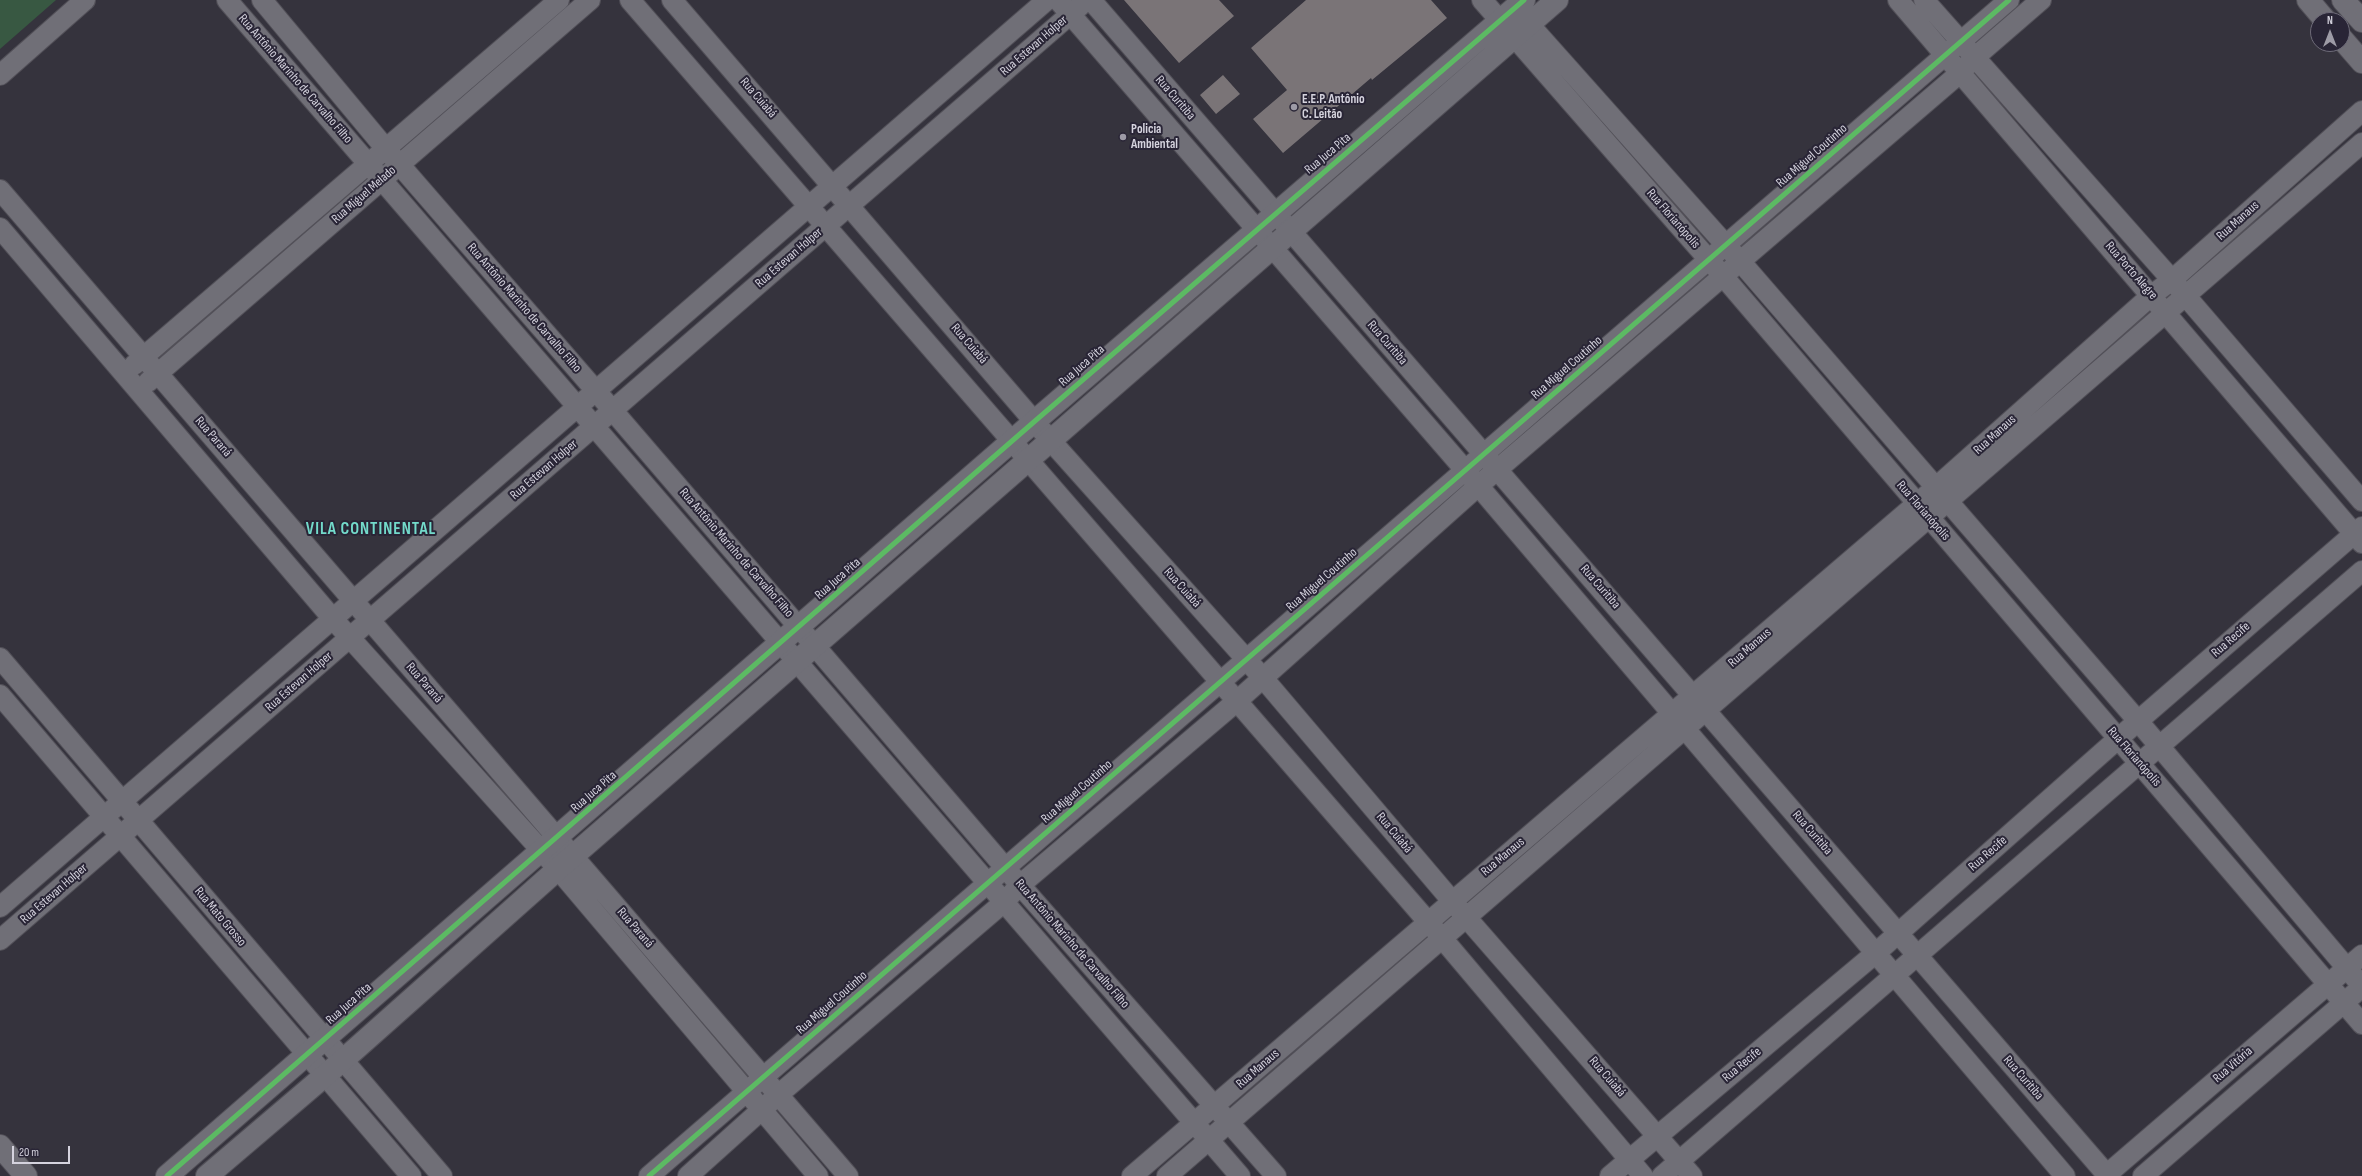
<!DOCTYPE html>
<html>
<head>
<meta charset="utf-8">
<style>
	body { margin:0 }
	#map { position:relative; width:2362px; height:1176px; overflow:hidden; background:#35333d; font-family:"Sofia Sans Condensed",sans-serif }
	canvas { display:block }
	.north { position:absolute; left:2310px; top:12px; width:40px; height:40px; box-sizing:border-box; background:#292536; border:1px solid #6e6b79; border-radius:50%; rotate:0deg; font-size:11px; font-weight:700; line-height:16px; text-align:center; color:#d5d3de }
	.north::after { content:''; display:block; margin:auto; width:14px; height:18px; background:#9d9ba6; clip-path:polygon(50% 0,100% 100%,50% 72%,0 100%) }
	.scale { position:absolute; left:12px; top:1146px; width:58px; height:18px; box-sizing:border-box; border:2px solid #d5d3de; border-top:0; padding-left:5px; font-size:12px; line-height:14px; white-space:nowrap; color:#d5d3de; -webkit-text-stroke:3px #292536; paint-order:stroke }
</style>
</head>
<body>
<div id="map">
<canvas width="2362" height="1176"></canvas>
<div class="north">N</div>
<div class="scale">20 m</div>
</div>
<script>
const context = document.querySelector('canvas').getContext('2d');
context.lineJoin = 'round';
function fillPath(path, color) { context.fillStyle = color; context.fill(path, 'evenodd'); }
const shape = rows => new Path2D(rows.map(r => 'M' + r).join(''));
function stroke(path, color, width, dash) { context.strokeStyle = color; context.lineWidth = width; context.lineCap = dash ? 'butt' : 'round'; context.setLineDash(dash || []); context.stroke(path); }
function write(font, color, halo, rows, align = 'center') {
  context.font = font + ' "Sofia Sans Condensed",sans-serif'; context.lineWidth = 4; context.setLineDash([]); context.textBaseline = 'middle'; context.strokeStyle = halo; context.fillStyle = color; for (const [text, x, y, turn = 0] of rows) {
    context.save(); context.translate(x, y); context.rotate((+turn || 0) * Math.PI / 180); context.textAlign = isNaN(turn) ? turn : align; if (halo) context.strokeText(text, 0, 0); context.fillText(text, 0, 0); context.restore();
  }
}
fillPath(shape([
	[0,0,56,0,0,49]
]), '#385842');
fillPath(shape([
	[1124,0,1219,0,1234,16,1179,63],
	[1306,0,1431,0,1447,18,1372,80,1371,78,1283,153,1253,119,1287,90,1251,48],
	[1223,75,1240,94,1216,114,1200,95]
]), '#7a7477');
const minor = shape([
	[227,0,1240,1176],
	[262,0,386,149,596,391,1020,885,1276,1176],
	[630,0,1442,938,1643,1176],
	[672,0,1051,441,1263,678,1452,901,1692,1176],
	[1058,0,1465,470,2065,1176],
	[1091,0,2108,1176],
	[1482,0,1723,276,2362,1024],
	[1898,0,2362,543],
	[1924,0,2172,280,2362,501],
	[1519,13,1740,261,2138,721,2362,986],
	[0,75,85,0],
	[0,190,848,1176],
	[0,228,333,619,558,869,818,1176],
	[134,365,559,0],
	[148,382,590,0],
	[0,658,442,1176],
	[0,695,411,1176],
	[0,907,1047,0],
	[0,940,1080,6],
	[649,1176,2009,0],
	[688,1176,778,1095,1003,903,1020,885,1237,701,1478,486,1960,73,1974,58,2041,0],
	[1132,1176,1935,488,2152,295,2172,280,2362,111],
	[1167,1176,2362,143],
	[1610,1176,1877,952,2138,721,2362,527],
	[1662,1176,2362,571],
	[2105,1176,2362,955],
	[2143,1176,2354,994]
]);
const tertiary = shape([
	[2308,0,2325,20],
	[2343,0,2362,21],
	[2342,39,2362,62],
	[0,1146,26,1176],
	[167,1176,1035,421,1524,0],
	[207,1176,342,1061,558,869,1557,0]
]);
stroke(minor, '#525058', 22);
stroke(tertiary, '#525058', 24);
stroke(minor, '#706f77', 20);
stroke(tertiary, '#706f77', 22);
stroke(shape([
	[167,1176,1035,421,1524,0],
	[649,1176,2009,0]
]), '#5cba63', 5);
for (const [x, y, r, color] of [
	[1294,107,4,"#9d9ba6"],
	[1123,137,4,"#9d9ba6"]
]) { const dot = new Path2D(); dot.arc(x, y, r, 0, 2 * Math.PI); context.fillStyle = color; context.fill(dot); stroke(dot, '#292536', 1.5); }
write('13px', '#d5d3de', '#292536', [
	["Rua Estevan Holper",1034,46,-41],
	["Rua Antônio Marinho de Carvalho Filho",295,79,49],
	["Rua Cuiabá",758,98,49],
	["Rua Curitiba",1175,98,49],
	["Rua Juca Pita",1328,154,-40],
	["Rua Miguel Coutinho",1812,156,-41],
	["Rua Miguel Melado",364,195,-41],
	["Rua Florianópolis",1673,219,49],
	["Rua Manaus",2238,221,-42],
	["Rua Estevan Holper",789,258,-41],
	["Rua Porto Alegre",2131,271,49],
	["Rua Antônio Marinho de Carvalho Filho",524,308,49],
	["Rua Curitiba",1387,343,49],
	["Rua Cuiabá",969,344,49],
	["Rua Juca Pita",1082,366,-41],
	["Rua Miguel Coutinho",1567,368,-41],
	["Rua Manaus",1995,435,-42],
	["Rua Paraná",213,437,49],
	["Rua Estevan Holper",544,470,-41],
	["Rua Florianópolis",1923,511,49],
	["Rua Antônio Marinho de Carvalho Filho",736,553,49],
	["Rua Juca Pita",838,579,-41],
	["Rua Miguel Coutinho",1322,580,-41],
	["Rua Curitiba",1600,587,49],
	["Rua Cuiabá",1182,588,48],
	["Rua Recife",2231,640,-41],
	["Rua Manaus",1750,648,-41],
	["Rua Estevan Holper",299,682,-41],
	["Rua Paraná",424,683,49],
	["Rua Florianópolis",2134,757,49],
	["Rua Juca Pita",594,792,-41],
	["Rua Miguel Coutinho",1077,792,-41],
	["Rua Cuiabá",1394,833,50],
	["Rua Curitiba",1812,833,49],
	["Rua Recife",1988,854,-41],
	["Rua Manaus",1503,857,-40],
	["Rua Estevan Holper",54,894,-41],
	["Rua Mato Grosso",220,917,50],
	["Rua Paraná",635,928,49],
	["Rua Antônio Marinho de Carvalho Filho",1072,944,49],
	["Rua Miguel Coutinho",832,1003,-41],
	["Rua Juca Pita",349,1004,-41],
	["Rua Recife",1742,1065,-40],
	["Rua Vitória",2233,1065,-41],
	["Rua Manaus",1258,1069,-41],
	["Rua Cuiabá",1607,1077,49],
	["Rua Curitiba",2023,1078,49]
]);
write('bold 13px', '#d5d3de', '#292536', [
	["E.E.P. Antônio",1302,100],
	["C. Leitão",1302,115],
	["Policia",1131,130],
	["Ambiental",1131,145]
], 'left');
context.letterSpacing = '1px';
write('bold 17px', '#73dacb', '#292536', [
	["VILA CONTINENTAL",371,530]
]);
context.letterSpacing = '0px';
</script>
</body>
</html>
